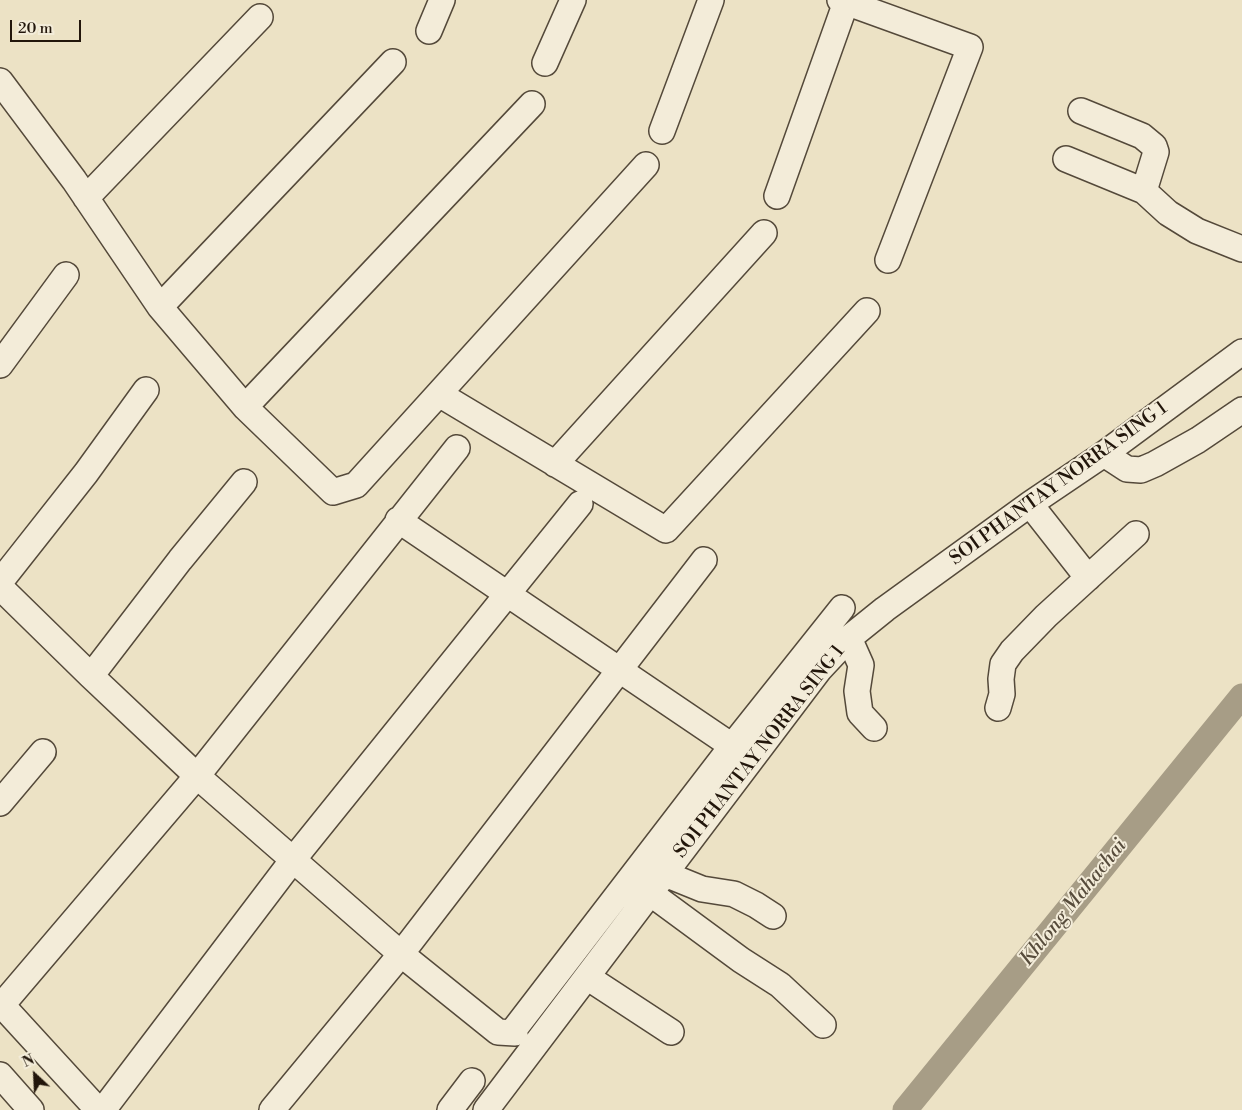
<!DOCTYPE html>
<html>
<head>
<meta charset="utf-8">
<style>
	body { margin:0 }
	#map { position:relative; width:1242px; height:1110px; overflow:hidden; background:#ece2c5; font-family:"Libre Bodoni",serif }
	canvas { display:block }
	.north { position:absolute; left:10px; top:1050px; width:50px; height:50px; -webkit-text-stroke:4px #f3ecd9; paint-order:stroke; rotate:335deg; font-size:14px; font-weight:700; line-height:20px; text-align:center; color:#22160b }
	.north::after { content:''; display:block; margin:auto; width:18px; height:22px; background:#22160b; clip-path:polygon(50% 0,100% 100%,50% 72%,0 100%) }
	.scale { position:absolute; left:10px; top:20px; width:71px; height:22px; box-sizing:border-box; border:2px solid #22160b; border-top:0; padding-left:6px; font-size:15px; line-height:18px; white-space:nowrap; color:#22160b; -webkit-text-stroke:4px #f3ecd9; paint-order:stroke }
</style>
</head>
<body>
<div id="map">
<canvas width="1242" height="1110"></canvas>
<div class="north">N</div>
<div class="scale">20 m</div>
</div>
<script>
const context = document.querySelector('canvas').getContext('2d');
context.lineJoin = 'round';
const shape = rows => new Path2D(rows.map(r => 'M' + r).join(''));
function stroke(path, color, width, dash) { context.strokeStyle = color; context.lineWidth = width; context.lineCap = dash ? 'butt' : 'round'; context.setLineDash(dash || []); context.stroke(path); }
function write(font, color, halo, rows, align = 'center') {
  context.font = font + ' "Libre Bodoni",serif'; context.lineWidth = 4; context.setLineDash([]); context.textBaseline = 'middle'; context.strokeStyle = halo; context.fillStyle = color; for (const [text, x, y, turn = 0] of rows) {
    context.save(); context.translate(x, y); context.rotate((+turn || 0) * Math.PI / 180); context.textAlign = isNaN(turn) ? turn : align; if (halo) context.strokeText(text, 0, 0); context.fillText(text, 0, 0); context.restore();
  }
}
stroke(shape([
	[905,1110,1242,696]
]), '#a79d86', 25);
const minor = shape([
	[840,0,970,47,888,260],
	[429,31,442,0],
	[545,63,573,0],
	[0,81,74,180,160,307,245,407,333,492,356,485,646,165],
	[1081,111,1142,136,1154,146,1156,152,1144,191],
	[662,131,711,0],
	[1066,159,1144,191,1168,213,1197,231,1242,249],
	[777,196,846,2],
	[86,198,260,17],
	[160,307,393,62],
	[0,365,66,275],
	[439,394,666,530,867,311],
	[245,407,532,104],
	[1104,454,1127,469,1141,470,1155,464,1198,440,1242,410],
	[555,464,764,233],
	[1030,504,1088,578],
	[398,520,732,746],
	[0,582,86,473,146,390],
	[0,587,91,676,197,776,401,954,498,1032,515,1033,513,1031,732,746,842,608],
	[849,638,861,665,857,691,860,713,874,728],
	[91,676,180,560,244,482],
	[998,708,1002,694,1001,679,1003,664,1012,651,1046,616,1136,534],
	[0,803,43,752],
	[665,874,702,889,734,894,756,905,773,916],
	[650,893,741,960,780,985,823,1025],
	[587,977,671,1032],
	[0,1003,98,1110],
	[2,1005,197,776,457,448],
	[0,1075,31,1110],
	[103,1110,292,861,580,504],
	[272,1110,401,954,704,560],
	[450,1110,472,1081],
	[486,1110,819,670,849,638,885,609,1030,504,1104,454,1242,352]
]);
stroke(minor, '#54493a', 28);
stroke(minor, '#f3ecd9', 25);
write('19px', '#22160b', '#f3ecd9', [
	["SOI PHANTAY NORRA SING 1",1059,484,-36],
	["SOI PHANTAY NORRA SING 1",760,752,-52]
]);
write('italic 20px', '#574c3c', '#f3ecd9', [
	["Khlong Mahachai",1074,903,-51]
]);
</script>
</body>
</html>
